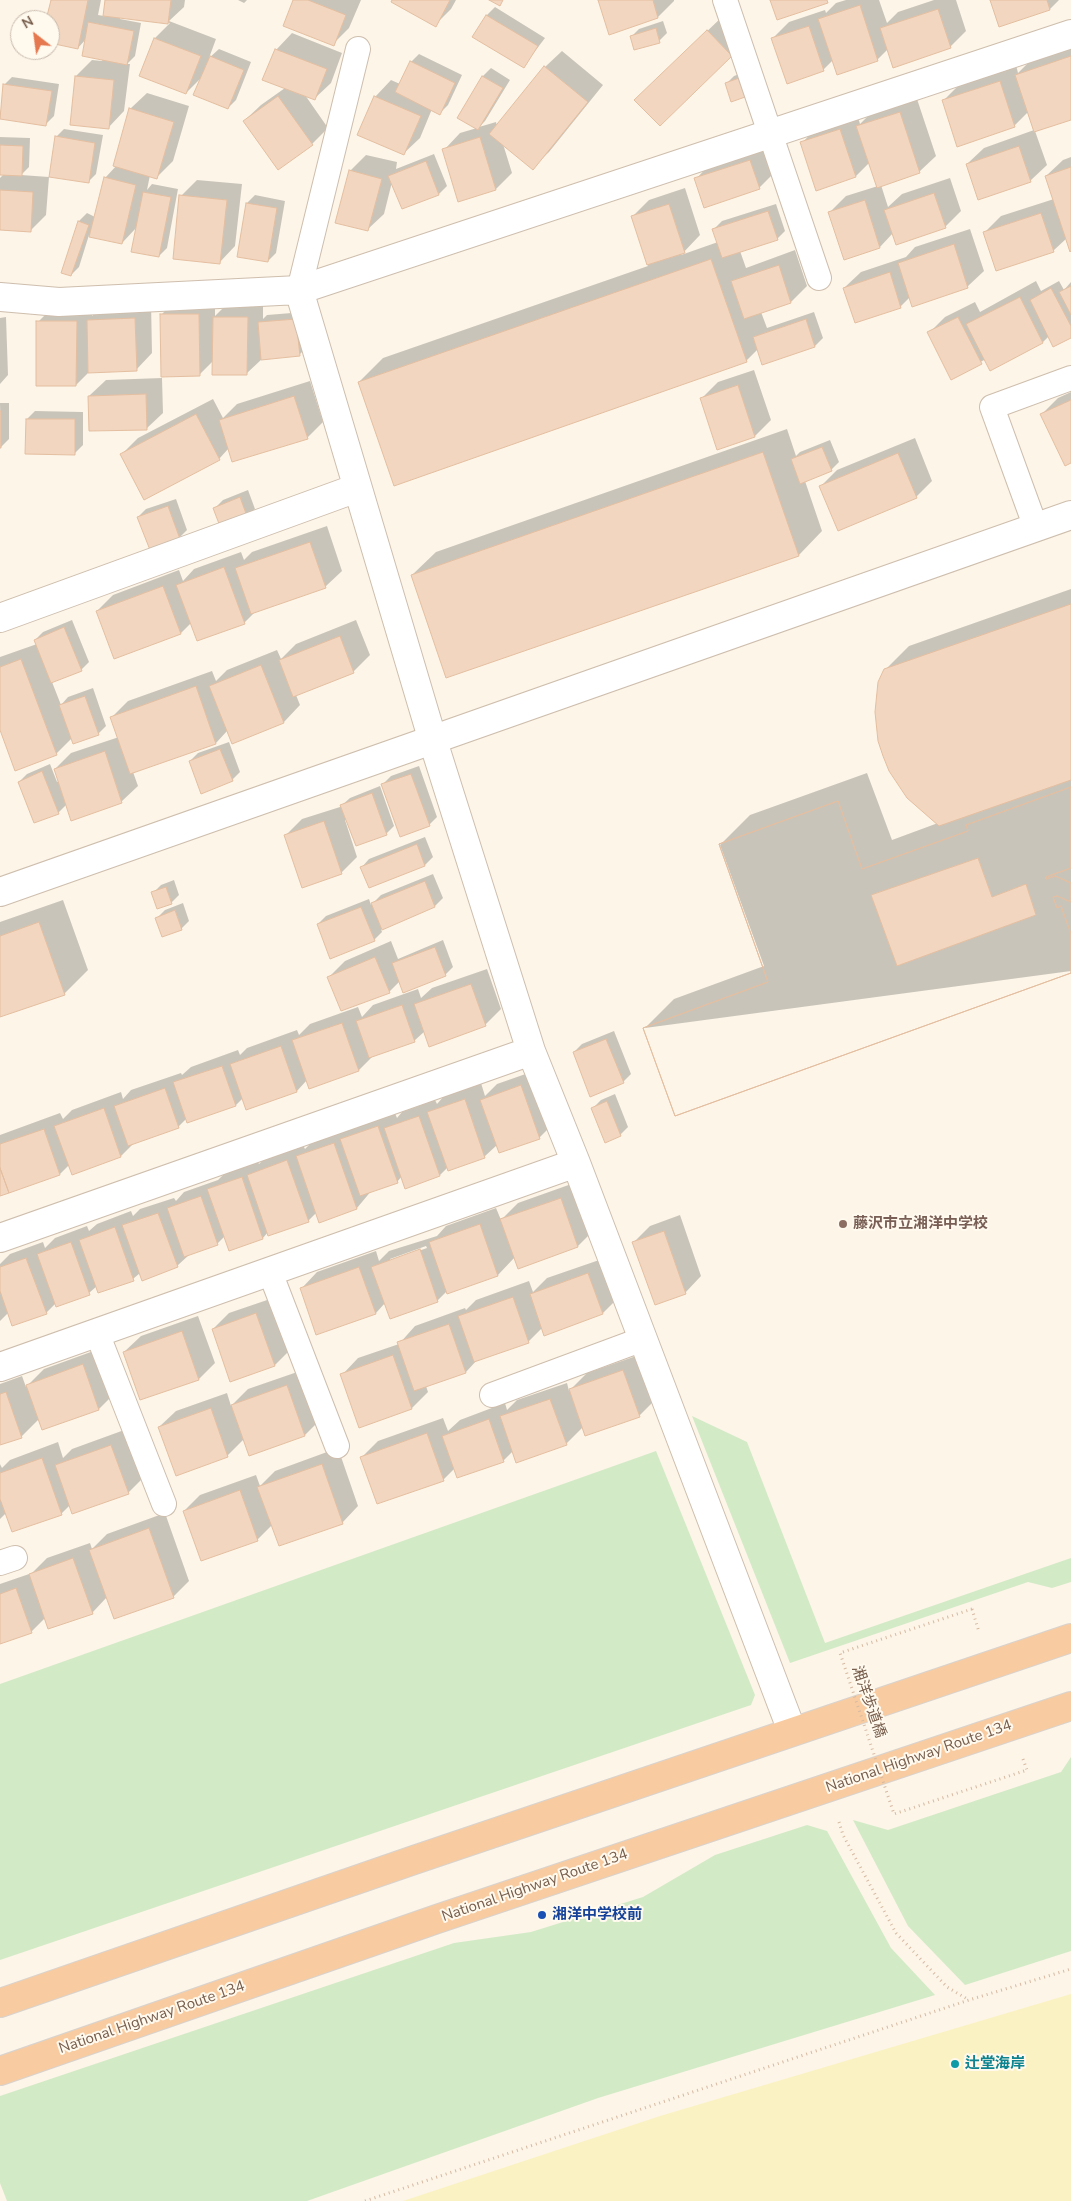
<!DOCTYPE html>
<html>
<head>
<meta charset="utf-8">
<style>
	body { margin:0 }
	#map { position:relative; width:1071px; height:2201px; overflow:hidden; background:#fcf5e8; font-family:"Nunito Sans",sans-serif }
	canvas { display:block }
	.north { position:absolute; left:10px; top:10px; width:50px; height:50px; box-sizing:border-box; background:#fff9ee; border:1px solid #c9bbad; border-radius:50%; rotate:330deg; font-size:14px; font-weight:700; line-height:20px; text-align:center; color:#775d4b }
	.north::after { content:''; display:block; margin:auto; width:18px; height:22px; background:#e5784e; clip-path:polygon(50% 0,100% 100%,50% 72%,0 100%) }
</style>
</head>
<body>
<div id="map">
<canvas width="1071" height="2201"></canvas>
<div class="north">N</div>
</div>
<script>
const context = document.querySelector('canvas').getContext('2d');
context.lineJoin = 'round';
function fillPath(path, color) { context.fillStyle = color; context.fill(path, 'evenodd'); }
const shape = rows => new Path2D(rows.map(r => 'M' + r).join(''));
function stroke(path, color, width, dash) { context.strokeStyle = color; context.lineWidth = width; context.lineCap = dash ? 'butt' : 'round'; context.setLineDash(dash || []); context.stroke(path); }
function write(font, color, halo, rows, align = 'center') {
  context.font = font + ' "Nunito Sans","Noto Sans JP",sans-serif'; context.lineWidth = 4; context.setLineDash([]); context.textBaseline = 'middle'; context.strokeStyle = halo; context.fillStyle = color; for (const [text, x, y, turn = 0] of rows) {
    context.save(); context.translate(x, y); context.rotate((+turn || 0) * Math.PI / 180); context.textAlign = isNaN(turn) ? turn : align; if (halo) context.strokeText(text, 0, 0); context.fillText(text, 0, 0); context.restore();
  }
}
fillPath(shape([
	[692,1416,747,1442,825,1643,1071,1558,1071,1582,1052,1588,1028,1582,790,1663],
	[656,1451,755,1695,751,1705,0,1960,0,1684],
	[1071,1757,1071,1951,965,1985,908,1926,853,1820,888,1830,1061,1772],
	[807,1825,827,1831,891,1948,935,1995,598,2098,307,2201,7,2201,0,2183,0,2096,454,1943,531,1932,643,1897,715,1855]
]), '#d3eac6');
fillPath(shape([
	[1071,1994,1071,2201,403,2201,660,2116]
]), '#fbf2c3');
fillPath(shape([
	[52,0,101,0,98,15,104,16,106,0,185,0,184,7,169,21,216,39,209,58,219,49,251,62,236,100,228,108,202,77,186,93,155,38,170,23,120,17,120,19,141,23,135,56,127,64,130,64,124,111,108,128,76,76,92,60,102,61,103,59,86,39,78,48,50,42,50,20,48,20],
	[238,0,247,0,244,3],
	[294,0,361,0,349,28,333,44],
	[393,0,456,0,451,9,435,25],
	[599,0,674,0,674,1,658,17,610,33],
	[846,0,879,0,887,23,898,12,934,0,956,0,966,31,950,47,888,49,877,60,833,60,823,70,772,39,789,22,825,10,826,13,836,3],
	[991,0,1059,0,1050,9,1000,25],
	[495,7,545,38,523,67,473,37,487,15],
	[724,15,747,39,731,55,652,84],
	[663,21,667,33,659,41,631,37,639,29],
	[292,33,342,53,331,83,314,99,305,95,328,128,312,144,244,121,261,105,285,88,276,50],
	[1071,46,1071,119,1035,131,1047,165,1030,181,967,164,984,148,1034,130,1028,112,1014,126,944,100,960,84,1016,65,1018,73,1032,59],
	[562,51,603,85,549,152,532,168,503,144,512,173,496,189,459,200,444,150,460,133,477,128,458,117,483,76,491,68,510,80,485,121,479,127,496,122,497,126,545,67],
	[419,54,462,75,448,105,440,113,432,109,420,138,403,154,375,97,391,80,400,84,411,62],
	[750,70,756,87,726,84,734,76],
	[12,77,59,84,54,116,46,124,0,118,4,85],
	[147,93,189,106,173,161,157,177,150,175,147,190,152,184,178,189,167,248,159,256,137,227,122,243,89,235,79,267,71,275,63,272,79,221,87,213,95,217,105,178,117,165,130,109],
	[916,96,936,156,919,172,881,185,888,207,902,194,950,178,961,211,945,227,893,233,880,247,830,212,846,196,878,186,870,162,856,176,802,143,818,126,857,114,860,124,874,110],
	[64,129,103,135,96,174,88,182,56,137],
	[0,137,30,138,29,167,21,175,49,177,46,215,30,231,0,229,0,178,4,174,0,174],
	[766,144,775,172,759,188,696,179,712,162],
	[434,154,447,186,439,194,392,182,384,214,367,230,350,171,366,155,397,162,396,169],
	[1071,157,1071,250,1067,238,1053,251,985,232,1001,216,1054,199,1046,176,1063,160],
	[197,180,242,184,235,246,219,263,181,196],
	[685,188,700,235,681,255,718,242,714,229,722,221,776,204,785,231,777,239,740,251,746,268,795,250,807,286,791,302,761,312,767,328,814,312,823,338,815,346,758,349,746,361,359,382,383,358,648,266,632,217,649,200],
	[255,195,285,201,276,253,268,261,247,203],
	[970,229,984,271,967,287,910,297,901,306,856,321,844,288,861,272,906,257,915,247],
	[1036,281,1041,291,1059,281,1064,290,1071,282,1071,337,1049,336,1043,342,986,359,951,378,929,333,945,317,975,302,980,312],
	[215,298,215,316,230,301,263,302,263,319,267,315,304,312,307,347,299,355,262,359,246,374,213,361,199,375,161,315,177,299],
	[151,302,152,353,136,370,90,371,76,385,38,322,54,306,92,306,92,316,104,304],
	[6,317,8,375,0,384,0,318],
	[754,370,771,420,755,436,702,398,718,382],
	[162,378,163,413,146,429,89,396,106,380],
	[310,381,323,422,307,438,229,448,219,459,122,454,138,438,213,399,223,418,237,404],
	[1071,392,1071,462,1042,414,1058,398],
	[0,403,9,403,9,439,1,447],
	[35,411,83,412,83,445,75,453,27,419],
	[787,429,796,456,800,452,830,440,839,462,831,470,805,481,822,531,799,555,447,677,412,575,436,552],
	[915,438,932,481,916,497,821,486,837,470],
	[248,490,255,509,247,517,215,508,223,500],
	[176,499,187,530,179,538,138,517,146,509],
	[327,526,342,571,325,587,256,611,244,623,192,622,181,633,97,611,113,595,179,570,183,581,194,569,241,552,244,560,252,552],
	[1071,589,1071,971,645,1028,674,999,764,966,720,845,750,815,867,773,892,840,938,823,885,670,909,646],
	[72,620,89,662,81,670,52,682,61,705,68,697,93,688,106,726,98,734,72,738,56,754,0,727,0,657,37,644,35,640,43,632],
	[356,620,370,655,353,672,296,695,300,705,284,722,233,742,228,730,216,743,133,772,138,786,121,802,67,804,58,813,19,782,27,774,50,764,57,782,59,781,55,769,71,753,119,737,112,717,128,701,212,671,216,681,227,670,277,650,281,659,296,644],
	[229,742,240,772,232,780,190,761,198,753],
	[419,766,437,817,429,825,383,784,391,776],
	[380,786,394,826,386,834,345,820,357,857,341,873,286,835,302,819,340,807,350,798],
	[425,837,433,857,425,865,370,887,362,867,369,859],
	[433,874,443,898,435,906,381,929,382,932,374,940,318,924,326,916,369,899,371,905,381,895],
	[174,880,179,895,171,903,153,893,161,885],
	[63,900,88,970,64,994,0,1016,0,922],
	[183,903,189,921,181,929,157,918,165,910],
	[443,940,453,967,445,975,400,981,389,992,329,977,345,961,391,941,398,959],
	[487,969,501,1009,485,1025,425,1031,414,1041,373,1056,359,1070,310,1088,307,1080,297,1091,247,1109,243,1098,236,1105,188,1122,187,1118,178,1127,134,1143,121,1156,72,1173,69,1165,60,1174,0,1195,0,1135,60,1113,63,1119,72,1110,121,1092,123,1099,131,1090,181,1073,182,1075,191,1067,238,1050,240,1055,247,1048,297,1030,299,1035,310,1024,358,1007,362,1017,373,1005,418,989,421,998,432,988],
	[614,1031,631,1074,623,1082,574,1052,582,1044],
	[537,1070,555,1122,539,1138,497,1145,484,1157,447,1168,440,1175,402,1176,397,1182,372,1190,357,1208,320,1221,317,1212,308,1221,268,1232,263,1238,230,1249,225,1236,217,1244,190,1254,177,1266,140,1273,133,1279,97,1286,89,1293,56,1303,46,1313,9,1312,0,1321,0,1264,10,1254,43,1242,45,1248,55,1238,87,1226,89,1231,97,1224,131,1211,133,1216,140,1209,174,1198,176,1201,184,1192,218,1180,225,1173,258,1162,259,1164,264,1159,303,1145,305,1149,313,1141,350,1128,351,1130,358,1123,394,1111,397,1118,402,1112,435,1100,437,1104,444,1096,481,1083,485,1096,497,1084],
	[615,1094,628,1127,620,1135,593,1108,601,1100],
	[577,1182,594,1230,578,1246,515,1257,498,1275,447,1291,438,1300,390,1317,385,1303,376,1313,301,1289,317,1272,376,1251,379,1261,389,1251,437,1236,446,1226,496,1208,501,1220,518,1203],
	[426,1246,427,1248,390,1261,390,1259],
	[680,1215,701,1276,685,1293,634,1242,650,1226],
	[605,1258,619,1297,603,1313,545,1334,543,1327,529,1341,478,1359,466,1372,426,1386,428,1392,412,1408,342,1375,358,1358,399,1344,415,1326,465,1308,466,1310,476,1300,529,1281,533,1292,547,1278],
	[273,1298,291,1349,275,1365,231,1380,213,1329,229,1313],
	[198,1316,215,1363,199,1379,141,1399,124,1352,141,1336],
	[99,1349,115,1393,99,1409,43,1429,39,1419,21,1437,0,1444,0,1384,22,1376,26,1387,44,1369],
	[639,1355,655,1400,639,1416,583,1427,566,1444,513,1451,503,1461,455,1468,443,1480,362,1457,378,1441,443,1418,448,1431,460,1420,505,1403,507,1410,517,1400,567,1383,569,1391,587,1373],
	[303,1370,321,1419,305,1435,244,1439,227,1456,159,1427,176,1411,227,1393,231,1406,248,1389],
	[127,1429,144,1477,128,1493,70,1505,61,1514,6,1513,0,1519,0,1464,2,1468,10,1460,58,1442,63,1458,72,1449],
	[338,1448,358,1506,342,1523,272,1525,257,1540,184,1511,200,1495,256,1475,260,1486,275,1471],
	[165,1513,189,1581,173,1597,107,1597,92,1613,46,1617,31,1632,0,1643,0,1584,32,1573,47,1558,90,1543,92,1549,107,1534]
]), '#0003');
const building = shape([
	[51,0,88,0,78,49,50,43,50,20,46,20,51,0],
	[105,0,171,0,168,24,103,16,105,0],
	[293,0,308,0,346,15,334,46,283,26,293,0],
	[392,0,450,0,436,27,391,2,392,0],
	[489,0,503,0,500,6,489,0],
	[598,0,653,0,658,18,609,35,598,0],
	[770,0,827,0,828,3,777,20,770,0],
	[990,0,1047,0,1050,10,999,27,990,0],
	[860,5,878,61,837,75,818,19,860,5],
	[938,9,951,48,893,68,880,28,938,9],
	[486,15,538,46,524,68,472,37,486,15],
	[88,22,134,31,127,65,82,56,88,22],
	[809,26,824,71,787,84,771,38,809,26],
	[656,28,660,43,634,50,630,36,656,28],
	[707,30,732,56,660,126,634,100,707,30],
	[154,38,201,56,186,94,139,76,154,38],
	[275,49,327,69,315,100,262,80,275,49],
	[210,56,244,70,228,109,193,95,210,56],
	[1071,56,1071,120,1034,132,1015,75,1071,56],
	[410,61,455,83,440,115,395,92,410,61],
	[544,66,588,102,533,170,489,134,544,66],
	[75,76,114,80,109,129,70,125,75,76],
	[482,76,503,88,478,130,457,118,482,76],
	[742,77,748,96,731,102,725,83,742,77],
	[1000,81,1015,127,957,147,942,100,1000,81],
	[3,84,52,91,46,126,0,119,3,84],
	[278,96,313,145,278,170,243,121,278,96],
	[374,96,421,116,404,155,357,135,374,96],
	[129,108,174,122,157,179,113,166,129,108],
	[900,112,920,173,877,188,856,126,900,112],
	[840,129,856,177,816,191,800,142,840,129],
	[55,136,95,143,89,183,49,177,55,136],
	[480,137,496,190,458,202,442,149,480,137],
	[0,145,23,146,22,176,0,175,0,145],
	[1019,146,1031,182,978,200,966,164,1019,146],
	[750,160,760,189,704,208,694,178,750,160],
	[426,161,439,195,402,209,388,176,426,161],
	[1071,167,1071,251,1070,252,1045,176,1071,167],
	[349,170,382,179,368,231,335,223,349,170],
	[104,177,136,185,122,244,89,237,104,177],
	[0,190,33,192,31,232,0,230,0,190],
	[143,192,171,197,159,257,131,252,143,192],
	[934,193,946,228,896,245,884,210,934,193],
	[179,195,227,200,220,264,173,259,179,195],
	[865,200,880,248,844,260,828,212,865,200],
	[246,203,277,208,268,262,237,257,246,203],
	[669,204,685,253,647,265,631,216,669,204],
	[768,211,778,240,722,258,712,229,768,211],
	[1041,213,1054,252,996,271,983,232,1041,213],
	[78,221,89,225,71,276,61,273,78,221],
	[954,244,968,288,912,307,898,263,954,244],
	[711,259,747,362,394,486,358,382,711,259],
	[779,265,791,303,744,319,731,281,779,265],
	[890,272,901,308,855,323,843,288,890,272],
	[1071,286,1071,315,1059,292,1071,286],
	[1051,288,1071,326,1071,338,1053,347,1030,300,1051,288],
	[1020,297,1043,343,990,371,966,324,1020,297],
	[160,314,199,314,200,376,161,377,160,314],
	[213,317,248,317,247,375,212,375,213,317],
	[958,317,982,364,951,380,927,332,958,317],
	[135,318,137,371,88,373,87,320,135,318],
	[296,319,300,356,261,360,258,322,296,319],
	[806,319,815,347,762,365,753,337,806,319],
	[36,321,77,321,76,386,36,386,36,321],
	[738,385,755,437,717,450,700,398,738,385],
	[146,394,147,430,89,431,88,396,146,394],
	[294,396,308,439,232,462,219,420,294,396],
	[1071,400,1071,463,1065,466,1040,414,1071,400],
	[0,411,1,411,1,448,0,448,0,411],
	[196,414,220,460,144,500,120,454,196,414],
	[26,419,75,419,75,455,25,454,26,419],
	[822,447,832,471,800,484,791,459,822,447],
	[763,452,799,556,446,678,411,575,763,452],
	[898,453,917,498,838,531,819,486,898,453],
	[240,497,248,519,221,529,213,508,240,497],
	[168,506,180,539,150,550,137,517,168,506],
	[310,542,326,588,251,614,235,568,310,542],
	[224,567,245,624,197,641,176,585,224,567],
	[163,586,181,634,114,659,96,611,163,586],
	[1071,604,1071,780,939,826,907,798,889,771,883,756,878,741,875,712,878,682,884,669,1071,604],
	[64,627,82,671,51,683,34,640,64,627],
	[340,636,354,673,293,697,279,660,340,636],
	[21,659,57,755,15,771,0,730,0,667,21,659],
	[261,665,284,723,232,744,209,686,261,665],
	[196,686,216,744,130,774,110,717,196,686],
	[85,696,99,735,73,744,59,705,85,696],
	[220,749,233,781,201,794,189,761,220,749],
	[105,751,122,803,71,821,54,769,105,751],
	[42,771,59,814,34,823,18,782,42,771],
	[411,774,430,826,400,837,381,784,411,774],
	[1071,787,1071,868,1046,877,1046,879,1055,876,1071,883,1071,902,1057,896,1053,897,1057,908,1061,906,1071,934,1071,973,675,1116,643,1028,768,982,719,844,838,801,862,869,968,831,966,825,1071,787],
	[978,858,992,897,1026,884,1036,915,897,966,871,895,978,858],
	[1071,787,1071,868,1046,877,1046,879,1055,876,1071,883,1071,902,1057,896,1053,897,1057,908,1061,906,1071,934,1071,973,675,1116,643,1028,768,982,719,844,838,801,862,869,968,831,966,825,1071,787],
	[372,793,387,835,356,846,340,805,372,793],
	[324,821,342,874,302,888,284,835,324,821],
	[417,844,425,866,369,888,360,867,417,844],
	[425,881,435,907,382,930,371,903,425,881],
	[166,887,172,904,157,909,151,892,166,887],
	[361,907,375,941,330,959,317,924,361,907],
	[175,910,182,930,162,937,155,918,175,910],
	[39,922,65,995,0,1017,0,936,39,922],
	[435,947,446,976,403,993,392,963,435,947],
	[375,957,390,993,341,1011,327,977,375,957],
	[471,984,486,1026,429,1047,414,1004,471,984],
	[402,1005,415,1042,369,1058,356,1021,402,1005],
	[342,1023,359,1071,309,1089,292,1040,342,1023],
	[606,1039,624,1083,590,1097,573,1052,606,1039],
	[281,1046,297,1092,246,1110,230,1064,281,1046],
	[222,1066,236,1106,187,1123,173,1082,222,1066],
	[521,1085,540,1139,499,1153,480,1100,521,1085],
	[165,1088,179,1128,128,1146,114,1106,165,1088],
	[465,1099,485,1158,448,1171,427,1112,465,1099],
	[607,1101,621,1136,605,1143,591,1108,607,1101],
	[104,1108,121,1157,72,1175,54,1126,104,1108],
	[419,1116,440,1176,405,1189,384,1128,419,1116],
	[378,1126,398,1183,360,1196,340,1139,378,1126],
	[44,1129,60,1175,9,1193,0,1168,0,1144,44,1129],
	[334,1143,357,1209,319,1223,296,1156,334,1143],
	[287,1160,309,1222,268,1236,247,1175,287,1160],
	[0,1168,9,1193,0,1196,0,1168],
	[242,1177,263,1239,229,1251,207,1189,242,1177],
	[201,1196,218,1245,184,1257,167,1208,201,1196],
	[561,1198,578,1247,518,1269,500,1219,561,1198],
	[158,1213,178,1267,142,1281,122,1225,158,1213],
	[480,1224,498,1276,447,1294,429,1242,480,1224],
	[115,1227,134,1281,98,1293,79,1240,115,1227],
	[664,1231,686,1294,655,1305,632,1242,664,1231],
	[71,1242,90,1295,56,1307,37,1254,71,1242],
	[420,1249,438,1302,390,1319,371,1267,420,1249],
	[26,1258,47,1314,12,1326,0,1291,0,1267,26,1258],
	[359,1267,376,1314,316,1335,300,1288,359,1267],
	[588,1273,603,1314,544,1336,530,1294,588,1273],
	[513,1297,529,1343,474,1362,458,1316,513,1297],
	[256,1313,275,1366,230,1382,212,1329,256,1313],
	[449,1324,466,1373,414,1391,397,1342,449,1324],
	[182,1331,199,1380,140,1400,123,1352,182,1331],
	[393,1355,412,1409,359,1428,340,1374,393,1355],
	[83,1364,99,1410,42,1430,26,1385,83,1364],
	[623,1370,640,1417,585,1436,569,1389,623,1370],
	[287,1385,305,1436,249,1456,231,1405,287,1385],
	[6,1392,22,1438,0,1445,0,1394,6,1392],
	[550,1399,567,1445,516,1463,500,1416,550,1399],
	[211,1408,228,1457,176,1476,158,1427,211,1408],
	[489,1419,504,1462,457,1478,442,1436,489,1419],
	[427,1433,444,1481,377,1504,360,1457,427,1433],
	[111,1445,129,1494,72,1514,55,1465,111,1445],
	[42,1458,62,1515,12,1532,0,1499,0,1473,42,1458],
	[322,1464,343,1524,279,1546,257,1487,322,1464],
	[240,1490,258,1541,201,1561,183,1511,240,1490],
	[149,1528,174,1598,114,1619,89,1550,149,1528],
	[73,1558,93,1614,48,1629,29,1574,73,1558],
	[16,1588,32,1633,0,1644,0,1594,16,1588]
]);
fillPath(building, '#f2d6bf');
stroke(building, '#e4bea0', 1);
const service = shape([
	[725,0,819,278],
	[299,290,358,49],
	[1036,528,992,407,1071,378],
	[270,1272,337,1446],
	[97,1333,164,1504],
	[492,1395,643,1339],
	[0,1563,15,1558]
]);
const minor = shape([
	[299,290,433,741,531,1051,576,1163,792,1731],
	[0,297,59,302,299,290,1071,34],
	[0,618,357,488],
	[0,892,1071,515],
	[0,1238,531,1051],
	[0,1367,576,1163]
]);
const trunk = shape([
	[0,2003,414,1860,1071,1638],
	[0,2071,437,1919,1071,1706]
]);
stroke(service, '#cebead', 26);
stroke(minor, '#cebead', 30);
stroke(trunk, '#d9d2cd', 30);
stroke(shape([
	[972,1609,979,1632],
	[1023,1759,1027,1770],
	[839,1822,843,1835,896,1933,947,1987,969,2000],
	[365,2201,969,2000,1071,1969]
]), '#d7b9a2', 3, [1, 4]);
stroke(service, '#fff', 24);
stroke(minor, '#fff', 28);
stroke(trunk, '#f8cca0', 28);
stroke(shape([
	[972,1609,840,1653,894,1814,1027,1770]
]), '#d7b9a2', 3, [1, 4]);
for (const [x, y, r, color] of [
	[843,1224,5,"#8d6e63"],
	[542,1915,5,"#1a4fb4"],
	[955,2064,5,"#0f9aa8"]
]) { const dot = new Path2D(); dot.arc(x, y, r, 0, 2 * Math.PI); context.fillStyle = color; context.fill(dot); stroke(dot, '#fff9ee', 2); }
write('bold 15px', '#785e54', '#fff9ee', [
	["藤沢市立湘洋中学校",853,1224]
], 'left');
write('15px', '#775d4b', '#fff9ee', [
	["湘洋歩道橋",868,1702,71],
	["National Highway Route 134",919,1757,-19],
	["National Highway Route 134",535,1886,-19],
	["National Highway Route 134",152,2018,-19]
]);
write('bold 15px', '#164399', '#fff9ee', [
	["湘洋中学校前",552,1915]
], 'left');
write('bold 15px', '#0d838f', '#fff9ee', [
	["辻堂海岸",965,2064]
], 'left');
</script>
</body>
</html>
